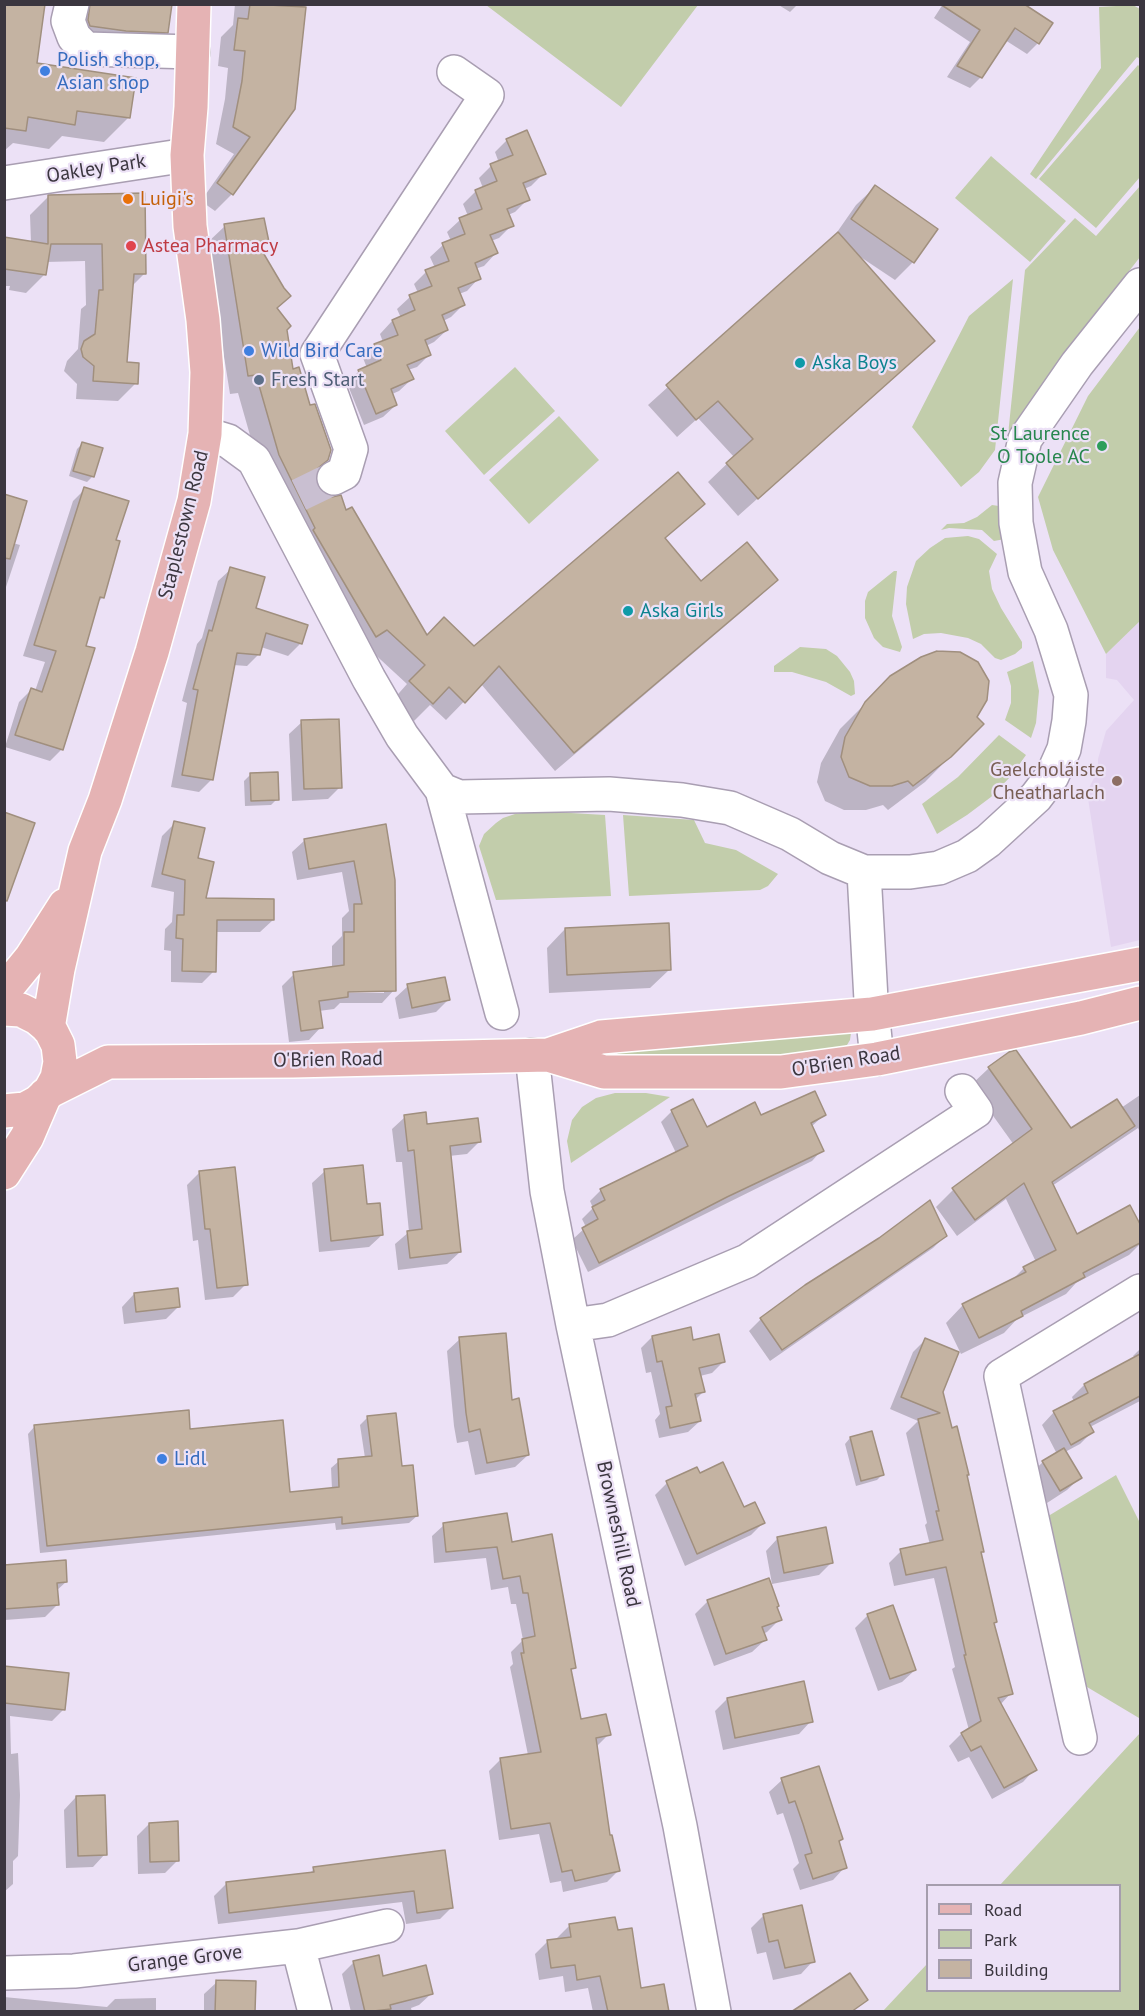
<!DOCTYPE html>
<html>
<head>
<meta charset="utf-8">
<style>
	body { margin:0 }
	#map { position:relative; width:1145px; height:2016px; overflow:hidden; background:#ece1f6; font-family:"PT Sans",sans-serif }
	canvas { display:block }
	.frame { position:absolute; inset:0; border:6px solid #3b363f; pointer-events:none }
	.legend { position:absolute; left:926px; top:1884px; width:195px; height:108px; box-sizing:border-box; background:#ece1f6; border:2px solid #a59dad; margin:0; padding:8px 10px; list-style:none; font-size:18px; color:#3b363f }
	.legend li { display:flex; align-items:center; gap:12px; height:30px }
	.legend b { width:30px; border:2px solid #a59dad }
</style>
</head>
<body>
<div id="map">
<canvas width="1145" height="2016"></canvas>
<div class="frame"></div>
<ul class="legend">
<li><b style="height:8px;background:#e5b3b4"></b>Road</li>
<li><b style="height:16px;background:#c2cdab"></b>Park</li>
<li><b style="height:16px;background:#c4b3a2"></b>Building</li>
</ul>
</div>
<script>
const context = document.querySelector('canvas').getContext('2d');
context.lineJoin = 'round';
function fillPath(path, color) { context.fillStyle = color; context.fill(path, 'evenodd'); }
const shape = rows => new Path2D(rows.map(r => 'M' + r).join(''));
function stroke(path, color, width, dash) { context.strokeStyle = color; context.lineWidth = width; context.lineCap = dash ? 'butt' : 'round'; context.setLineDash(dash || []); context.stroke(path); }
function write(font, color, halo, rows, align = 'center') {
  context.font = font + ' "PT Sans",sans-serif'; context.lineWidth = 4.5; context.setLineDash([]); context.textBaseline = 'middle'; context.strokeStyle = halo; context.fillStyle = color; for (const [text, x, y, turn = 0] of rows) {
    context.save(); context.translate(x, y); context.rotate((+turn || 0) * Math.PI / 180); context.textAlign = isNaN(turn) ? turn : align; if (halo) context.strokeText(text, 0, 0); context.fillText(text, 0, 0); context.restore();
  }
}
fillPath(shape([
	[1140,621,1140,940,1111,947,1087,792,1098,770,1098,759,1106,731,1134,700,1117,680,1106,678,1106,654]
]), '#e4d4f0');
fillPath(shape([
	[486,5,698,5,621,107],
	[1133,5,1140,9,1140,59,1137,57,1036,179,1030,174,1101,68,1099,7],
	[1138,65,1140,67,1140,177,1096,228,1039,179],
	[991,156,1066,221,1030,262,955,198],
	[1140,186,1140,257,1057,364,1008,435,1025,270,1075,218,1096,236],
	[1013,279,995,450,979,472,961,487,912,427,969,316],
	[1140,327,1140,621,1106,654,1053,550,1038,497,1088,396],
	[515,367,555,411,484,475,445,431],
	[559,416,599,460,529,524,489,480],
	[992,505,999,506,1001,508,1005,539,994,541,982,530,949,528,941,530,947,524,964,523,977,517],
	[968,536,979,539,997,554,989,571,992,589,1001,608,1022,642,1022,648,1015,654,1001,660,995,658,981,644,968,638,941,633,924,634,913,639,906,604,907,587,916,561,930,548,945,538],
	[894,571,897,571,892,616,902,647,900,652,883,647,874,638,865,618,865,601,868,592],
	[800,647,826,649,837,656,850,672,854,681,855,694,851,696,826,682,792,672,774,672,774,666],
	[1033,661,1039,691,1036,723,1031,738,1005,720,1011,703,1011,686,1007,672],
	[999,735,1026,755,1011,776,991,797,967,815,937,834,922,804,958,777],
	[537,811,605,815,611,896,496,900,479,846,484,834,496,823,503,818,515,814],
	[623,815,694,820,705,843,736,850,778,874,768,886,760,890,629,896],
	[852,1026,850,1040,847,1045,825,1055,618,1065,617,1043],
	[615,1093,646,1093,670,1097,571,1163,567,1141,572,1120,582,1107,596,1098],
	[1116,1475,1140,1523,1139,1718,1077,1681,1045,1518],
	[1140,1733,1140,2009,1137,2012,883,2011,927,1964,928,1990,1120,1990,1120,1886,1000,1885]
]), '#c2cdab');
fillPath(shape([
	[4,4,35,64,128,118,104,142,62,136,49,149,13,143,4,151],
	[78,4,163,4,167,32,154,44,78,38],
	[235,4,305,4,293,108,232,194,215,211,201,201,234,154,216,144,225,99,228,68,218,66,221,37,233,25],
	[777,4,798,4,790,12],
	[943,4,1022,4,1038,43,1027,54,1005,40,981,77,970,88,947,77,970,42,934,18],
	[507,140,544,173,531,186,524,189,528,199,515,212,508,215,512,225,499,238,491,241,496,253,484,266,475,269,479,278,467,291,459,294,463,305,451,317,443,321,447,330,434,342,426,346,429,355,417,367,408,370,412,379,399,391,392,394,396,405,383,417,364,425,347,383,359,371,367,368,363,358,375,345,383,342,380,334,392,321,401,318,397,309,410,297,418,293,414,284,426,272,435,268,430,257,443,245,451,241,447,232,460,220,468,216,463,204,475,192,483,188,479,178,491,166,499,163,495,152],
	[875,187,913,262,895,280,859,256,914,359,738,516,708,482,734,457,698,418,677,437,648,405,833,238,856,205],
	[48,197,145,273,131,287,125,364,136,383,118,401,76,399,77,384,64,371,67,361,78,349,81,309,86,305,85,261,46,262,44,275,26,293,9,290,10,286,4,286,4,238,31,242,30,215],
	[225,226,267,242,260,249,289,296,276,309,285,330,292,371,327,459,316,470,314,476,316,487,323,495,345,512,426,637,474,648,703,504,664,539,701,583,776,579,758,598,555,771,481,684,446,720,430,705,414,721,392,701,407,684,368,648,261,474,238,393,230,394,206,244],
	[83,443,93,476,87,482,69,476,77,449],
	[85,489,115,541,103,597,97,603,84,647,62,749,50,761,5,747,19,702,31,690,35,691,45,662,23,656,73,501],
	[4,496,13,543,20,545,4,593],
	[231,569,254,609,306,626,300,644,288,656,261,647,259,654,247,666,233,665,211,780,199,792,171,787,187,703,182,701,197,644,202,638,218,581],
	[891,678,975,717,982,724,925,782,888,810,883,805,866,810,844,810,825,801,817,782,821,763,840,729],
	[302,722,340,787,328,799,292,801,289,734],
	[250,775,277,799,271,805,245,806,244,781],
	[175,823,196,859,205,900,273,920,260,932,215,932,214,971,202,983,171,982,171,951,164,950,165,929,172,922,174,892,151,887,162,836],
	[385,826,394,990,382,1003,340,1003,334,1009,319,1011,321,1027,309,1040,289,1042,282,986,294,974,332,968,332,946,342,936,342,918,349,911,342,872,297,880,292,852,305,840],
	[340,990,384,990,384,993,340,993],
	[565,929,669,970,650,988,549,993,547,948],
	[408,986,448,1000,436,1012,399,1019,395,998],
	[1010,1053,1071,1130,1121,1108,1140,1095,1140,1132,1138,1128,1052,1186,1076,1236,1130,1207,1140,1228,1140,1244,1129,1255,1076,1283,1066,1294,1017,1319,1004,1333,961,1354,946,1323,963,1305,1010,1282,1024,1268,1036,1262,1006,1199,957,1236,936,1207,953,1190,1014,1145,971,1085,989,1068],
	[672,1111,706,1129,760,1117,824,1115,811,1127,822,1150,812,1161,588,1272,572,1240,586,1227,582,1219,593,1208,590,1201,601,1190,676,1153,661,1122],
	[405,1117,426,1125,480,1141,467,1154,449,1156,460,1252,447,1264,398,1270,395,1244,409,1232,402,1162,396,1162,392,1129],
	[325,1171,366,1206,382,1235,369,1247,319,1252,312,1183],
	[199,1173,246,1284,233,1297,205,1300,198,1240,193,1241,187,1185],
	[945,1236,933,1248,770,1361,749,1331,761,1319],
	[134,1294,178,1307,166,1319,124,1324,122,1307],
	[652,1337,692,1341,723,1362,712,1373,700,1376,703,1392,695,1400,700,1421,688,1432,659,1438,655,1420,660,1414,651,1372,646,1373,641,1348],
	[460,1339,511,1401,528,1455,515,1467,475,1475,468,1441,457,1443,454,1426,447,1351],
	[925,1340,965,1476,983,1551,980,1554,992,1624,1011,1693,1000,1705,1035,1769,1023,1782,992,1799,969,1757,958,1762,949,1746,961,1734,969,1730,952,1669,955,1667,934,1578,894,1586,889,1563,901,1551,930,1545,925,1525,927,1523,906,1433,918,1421,890,1409,913,1352],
	[1140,1349,1140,1401,1090,1427,1092,1432,1080,1444,1065,1452,1080,1478,1067,1490,1047,1503,1030,1474,1043,1462,1057,1454,1042,1425,1054,1412,1074,1402,1072,1397,1084,1385,1135,1358,1133,1356],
	[368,1417,401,1468,417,1516,409,1523,336,1530,335,1523,40,1553,28,1434,35,1426,189,1430,289,1493,332,1489,331,1468,339,1461,365,1458,360,1425],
	[850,1438,882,1475,877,1480,856,1486,845,1444],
	[699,1475,763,1523,751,1535,685,1566,655,1495,667,1483],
	[444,1525,511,1543,574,1667,570,1672,580,1721,609,1734,597,1746,609,1837,619,1870,607,1882,563,1892,561,1881,550,1883,539,1834,499,1840,489,1771,501,1759,528,1755,510,1667,513,1664,511,1652,523,1640,516,1604,511,1604,508,1587,491,1590,486,1558,434,1563,432,1536],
	[778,1538,831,1563,819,1575,772,1584,766,1551],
	[4,1567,66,1582,56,1591,58,1604,45,1617,5,1620,4,1622],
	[708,1601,780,1619,767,1632,763,1634,765,1640,752,1652,714,1666,695,1614],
	[868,1615,915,1670,902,1682,878,1691,855,1628],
	[4,1668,64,1709,52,1721,10,1716,11,1754,18,1753,20,1795,18,1856,13,1861,13,1884,4,1892],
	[727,1699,811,1721,799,1734,723,1750,715,1711],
	[782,1780,838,1842,845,1867,833,1880,800,1890,793,1869,799,1863,791,1837,783,1813,777,1815,769,1792],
	[76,1797,105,1854,93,1867,66,1868,64,1810],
	[149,1824,178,1860,165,1873,138,1874,137,1836],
	[444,1852,452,1907,440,1919,406,1924,402,1902,218,1924,214,1896,226,1884,309,1874,314,1869],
	[764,1915,813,1961,801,1974,773,1980,766,1952,757,1954,751,1928],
	[570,1925,616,1932,640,1990,668,2012,593,2012,588,1988,565,1992,563,1976,539,1980,535,1954,547,1942,558,1940,557,1938],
	[354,1962,382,1978,431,1994,419,2005,411,2008,412,2012,351,2012,342,1974],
	[217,1982,254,2012,204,2012,204,1994],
	[4,1997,107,2007,115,1999,156,1998,156,2012,4,2012]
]), '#0003');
const building = shape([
	[4,4,45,4,37,63,136,78,130,118,77,111,75,125,28,117,26,131,4,128,4,4],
	[90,4,172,4,168,33,126,31,90,26,88,20,90,4],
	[250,4,306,7,295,109,233,195,217,183,250,137,233,127,242,81,245,51,234,50,238,18,248,19,250,4],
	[940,4,1024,4,1053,23,1039,44,1015,28,982,78,957,66,980,30,940,4],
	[527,130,546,174,523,183,530,200,507,209,514,226,490,235,498,253,475,263,481,279,458,288,465,305,442,315,448,330,425,340,431,355,407,365,414,379,391,389,397,405,376,414,358,370,381,360,374,344,398,335,392,320,415,310,409,295,432,286,425,270,449,261,442,243,465,234,459,218,482,209,475,190,497,181,490,164,513,155,506,139,527,130],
	[875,185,938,229,914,263,851,219,875,185],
	[145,193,146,274,134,274,127,362,139,363,138,384,93,381,94,366,83,357,81,349,84,341,95,334,99,290,103,290,102,244,51,244,46,275,4,269,4,237,48,244,48,195,145,193],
	[264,218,269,242,258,244,284,288,291,296,277,308,291,326,287,330,293,369,299,367,310,405,315,404,331,450,328,460,318,468,315,476,317,486,324,494,332,497,341,495,346,510,352,507,427,635,444,617,474,646,678,472,705,504,665,538,701,581,747,542,778,580,574,753,499,666,465,703,449,687,433,704,409,681,425,665,387,630,376,637,313,530,315,528,279,455,256,375,248,376,224,224,264,218],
	[838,232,935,341,758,499,726,463,753,439,718,401,696,420,666,385,838,232],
	[82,442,103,448,94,477,73,471,82,442],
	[84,487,129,501,116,540,120,541,104,598,100,597,86,646,95,648,63,750,15,735,31,688,42,692,56,651,34,645,84,487],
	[4,494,27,501,10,559,4,558,4,494],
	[230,567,265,577,256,608,308,625,302,644,266,633,260,655,237,653,213,780,182,775,198,690,193,689,209,630,212,631,230,567],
	[937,651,960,652,978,662,989,681,987,700,977,717,984,724,951,757,913,786,908,781,892,786,870,786,849,777,841,757,845,737,865,702,890,676,921,657,937,651],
	[339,719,342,788,304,789,301,720,339,719],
	[278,772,279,800,251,801,250,773,278,772],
	[4,812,35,823,7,901,4,900,4,812],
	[174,821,205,828,198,858,214,862,206,898,274,899,274,920,217,920,216,972,182,971,183,939,176,938,177,915,184,915,185,880,162,874,174,821],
	[386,824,395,880,396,991,348,992,348,997,319,1001,323,1028,301,1031,293,972,344,965,344,932,354,932,354,904,362,904,354,861,309,869,304,839,386,824],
	[669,923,671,970,567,975,565,928,669,923],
	[445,977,450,1000,412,1008,407,984,445,977],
	[1016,1050,1071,1128,1117,1099,1135,1126,1052,1182,1077,1234,1130,1205,1140,1224,1140,1243,1083,1273,1085,1277,1021,1311,1023,1316,979,1338,962,1304,1026,1272,1023,1267,1056,1250,1024,1183,975,1220,952,1188,1032,1129,988,1067,1009,1052,1016,1050],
	[815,1091,826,1115,811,1123,824,1151,727,1197,599,1263,582,1228,598,1219,592,1207,605,1200,600,1189,688,1146,671,1110,693,1099,707,1127,755,1102,761,1115,815,1091],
	[426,1112,427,1124,478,1118,481,1142,450,1146,461,1252,410,1258,407,1231,422,1229,414,1150,408,1151,404,1115,426,1112],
	[363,1165,367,1204,380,1203,383,1235,331,1241,324,1169,363,1165],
	[235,1167,248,1285,217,1288,210,1229,205,1229,199,1171,235,1167],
	[930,1200,947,1236,782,1350,760,1318,805,1285,879,1238,930,1200],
	[178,1288,180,1307,136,1312,134,1293,178,1288],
	[691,1327,693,1340,719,1334,725,1362,699,1368,705,1392,695,1394,701,1421,670,1428,666,1407,672,1406,662,1361,657,1362,652,1336,691,1327],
	[506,1333,512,1400,519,1398,529,1455,487,1463,480,1429,469,1432,466,1413,459,1337,506,1333],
	[925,1338,959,1352,943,1392,952,1428,957,1426,969,1475,967,1475,984,1552,981,1552,997,1622,994,1623,1013,1694,998,1698,1037,1770,1004,1788,981,1746,971,1751,961,1733,981,1721,964,1655,966,1655,946,1567,906,1575,900,1549,943,1540,936,1511,939,1511,918,1419,940,1413,901,1397,925,1338],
	[1140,1354,1140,1396,1089,1423,1094,1432,1071,1445,1053,1411,1088,1393,1084,1384,1140,1354],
	[189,1410,190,1429,283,1420,290,1492,339,1487,338,1459,372,1456,367,1416,396,1413,402,1466,413,1465,418,1516,342,1524,342,1517,47,1546,34,1425,189,1410],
	[872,1431,884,1475,861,1481,850,1437,872,1431],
	[1064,1448,1082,1478,1060,1491,1042,1461,1064,1448],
	[723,1462,744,1507,755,1502,765,1523,697,1554,666,1481,697,1467,700,1473,723,1462],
	[507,1513,512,1542,552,1534,576,1668,571,1669,581,1719,606,1714,611,1735,596,1738,610,1835,612,1835,620,1871,575,1881,572,1870,562,1872,550,1823,511,1829,500,1758,541,1752,521,1653,524,1653,522,1639,535,1636,528,1593,523,1593,520,1576,503,1579,497,1547,446,1552,443,1523,507,1513],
	[826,1527,833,1563,784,1573,777,1537,826,1527],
	[66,1560,67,1582,57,1583,59,1605,4,1609,4,1565,66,1560],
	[769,1578,779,1606,777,1607,782,1620,762,1627,767,1640,726,1654,707,1600,769,1578],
	[893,1605,916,1670,890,1679,867,1614,893,1605],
	[4,1666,69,1673,65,1710,4,1703,4,1666],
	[804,1681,813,1722,735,1738,727,1698,804,1681],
	[819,1766,843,1839,839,1841,847,1868,813,1879,805,1855,812,1853,803,1824,795,1801,789,1803,781,1778,819,1766],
	[105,1795,107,1855,78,1856,76,1796,105,1795],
	[178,1821,179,1861,150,1862,149,1823,178,1821],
	[445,1850,453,1908,417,1913,414,1891,229,1913,226,1882,314,1872,313,1867,445,1850],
	[802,1905,815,1962,785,1968,778,1940,769,1942,763,1914,802,1905],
	[615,1917,618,1930,632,1928,641,1988,664,1984,669,2012,608,2012,600,1976,577,1980,575,1965,551,1968,547,1940,571,1937,569,1924,615,1917],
	[379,1955,383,1976,426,1965,433,1994,390,2005,391,2009,365,2012,353,1961,379,1955],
	[850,1973,868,2000,851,2012,791,2012,850,1973],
	[216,1980,256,1981,255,2012,215,2012,216,1980]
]);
fillPath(building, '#c4b3a2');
stroke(building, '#a08f7e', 1.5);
stroke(shape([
	[299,495,334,478]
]), '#c9bfd1', 33, [33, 16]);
const minor = shape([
	[72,4,68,21,74,37,86,49,193,52],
	[4,183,187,155],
	[205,434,228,441,254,460,369,679,402,736,442,790,502,1013],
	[334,478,344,473,351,449,317,354,487,95,454,72],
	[442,790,459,797,609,794,682,800,730,808,790,834,830,858,864,872,910,872,939,868,967,856,988,841,1036,797,1052,776,1064,749,1069,721,1071,695,1051,630,1025,572,1016,523,1015,483,1025,439,1077,364,1140,285],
	[864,872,871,1000,877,1059],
	[532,1055,547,1191,573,1325,680,1826,714,2012],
	[573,1325,608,1320,747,1261,976,1111,962,1091],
	[1080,1738,1001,1376,1140,1291],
	[298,1946,387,1926],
	[4,1973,74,1971,298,1946,315,2012]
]);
const major = shape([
	[4,991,31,958,65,905],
	[4,1009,21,1010,37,1018,50,1029,58,1045,60,1062,57,1078,50,1091,38,1102,25,1109,4,1111],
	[48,1028,58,969,85,851,105,800,152,652,194,501,205,434,207,372,203,320,190,226,187,155,191,107,194,4],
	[548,1055,601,1037,872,1014,1140,964],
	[50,1091,108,1062,293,1061,548,1055,604,1072,781,1072,877,1059,1081,1018,1140,1003],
	[4,1173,27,1137,45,1095]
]);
stroke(minor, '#a99eb2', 36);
stroke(major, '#fff', 36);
stroke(minor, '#fff', 33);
stroke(major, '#e5b3b4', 33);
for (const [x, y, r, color] of [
	[45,71,6,"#3f7fe0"],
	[128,199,6,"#e8710a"],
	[131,246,6,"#e0444e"],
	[249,351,6,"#3f7fe0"],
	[800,363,6,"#0f9aa8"],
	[259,380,6,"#5c6f8a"],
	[1102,446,6,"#2e9e5b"],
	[628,611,6,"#0f9aa8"],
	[1117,781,6,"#8d6e63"],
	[162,1459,6,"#3f7fe0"]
]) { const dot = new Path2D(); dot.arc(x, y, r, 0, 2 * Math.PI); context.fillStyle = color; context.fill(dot); stroke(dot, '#ece1f6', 2); }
write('20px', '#366cbe', '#ece1f6', [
	["Polish shop,",57,60],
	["Asian shop",57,83],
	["Wild Bird Care",261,351],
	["Lidl",174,1459]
], 'left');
write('20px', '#3b363f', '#ece1f6', [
	["Oakley Park",96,169,-9],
	["Staplestown Road",184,525,-76],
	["O'Brien Road",328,1060,-1],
	["O'Brien Road",846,1062,-9],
	["Browneshill Road",618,1534,78],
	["Grange Grove",185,1959,-7]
]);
write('20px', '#c56008', '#ece1f6', [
	["Luigi's",140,199]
], 'left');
write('20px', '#be3a42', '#ece1f6', [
	["Astea Pharmacy",143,246]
], 'left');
write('20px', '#0d838f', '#ece1f6', [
	["Aska Boys",812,363],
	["Aska Girls",640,611]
], 'left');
write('20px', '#4e5e75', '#ece1f6', [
	["Fresh Start",271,380]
], 'left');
write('20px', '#27864d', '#ece1f6', [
	["St Laurence",1090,434],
	["O Toole AC",1090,457]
], 'right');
write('20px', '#785e54', '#ece1f6', [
	["Gaelcholáiste",1105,770],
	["Cheatharlach",1105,793]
], 'right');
</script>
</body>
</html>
